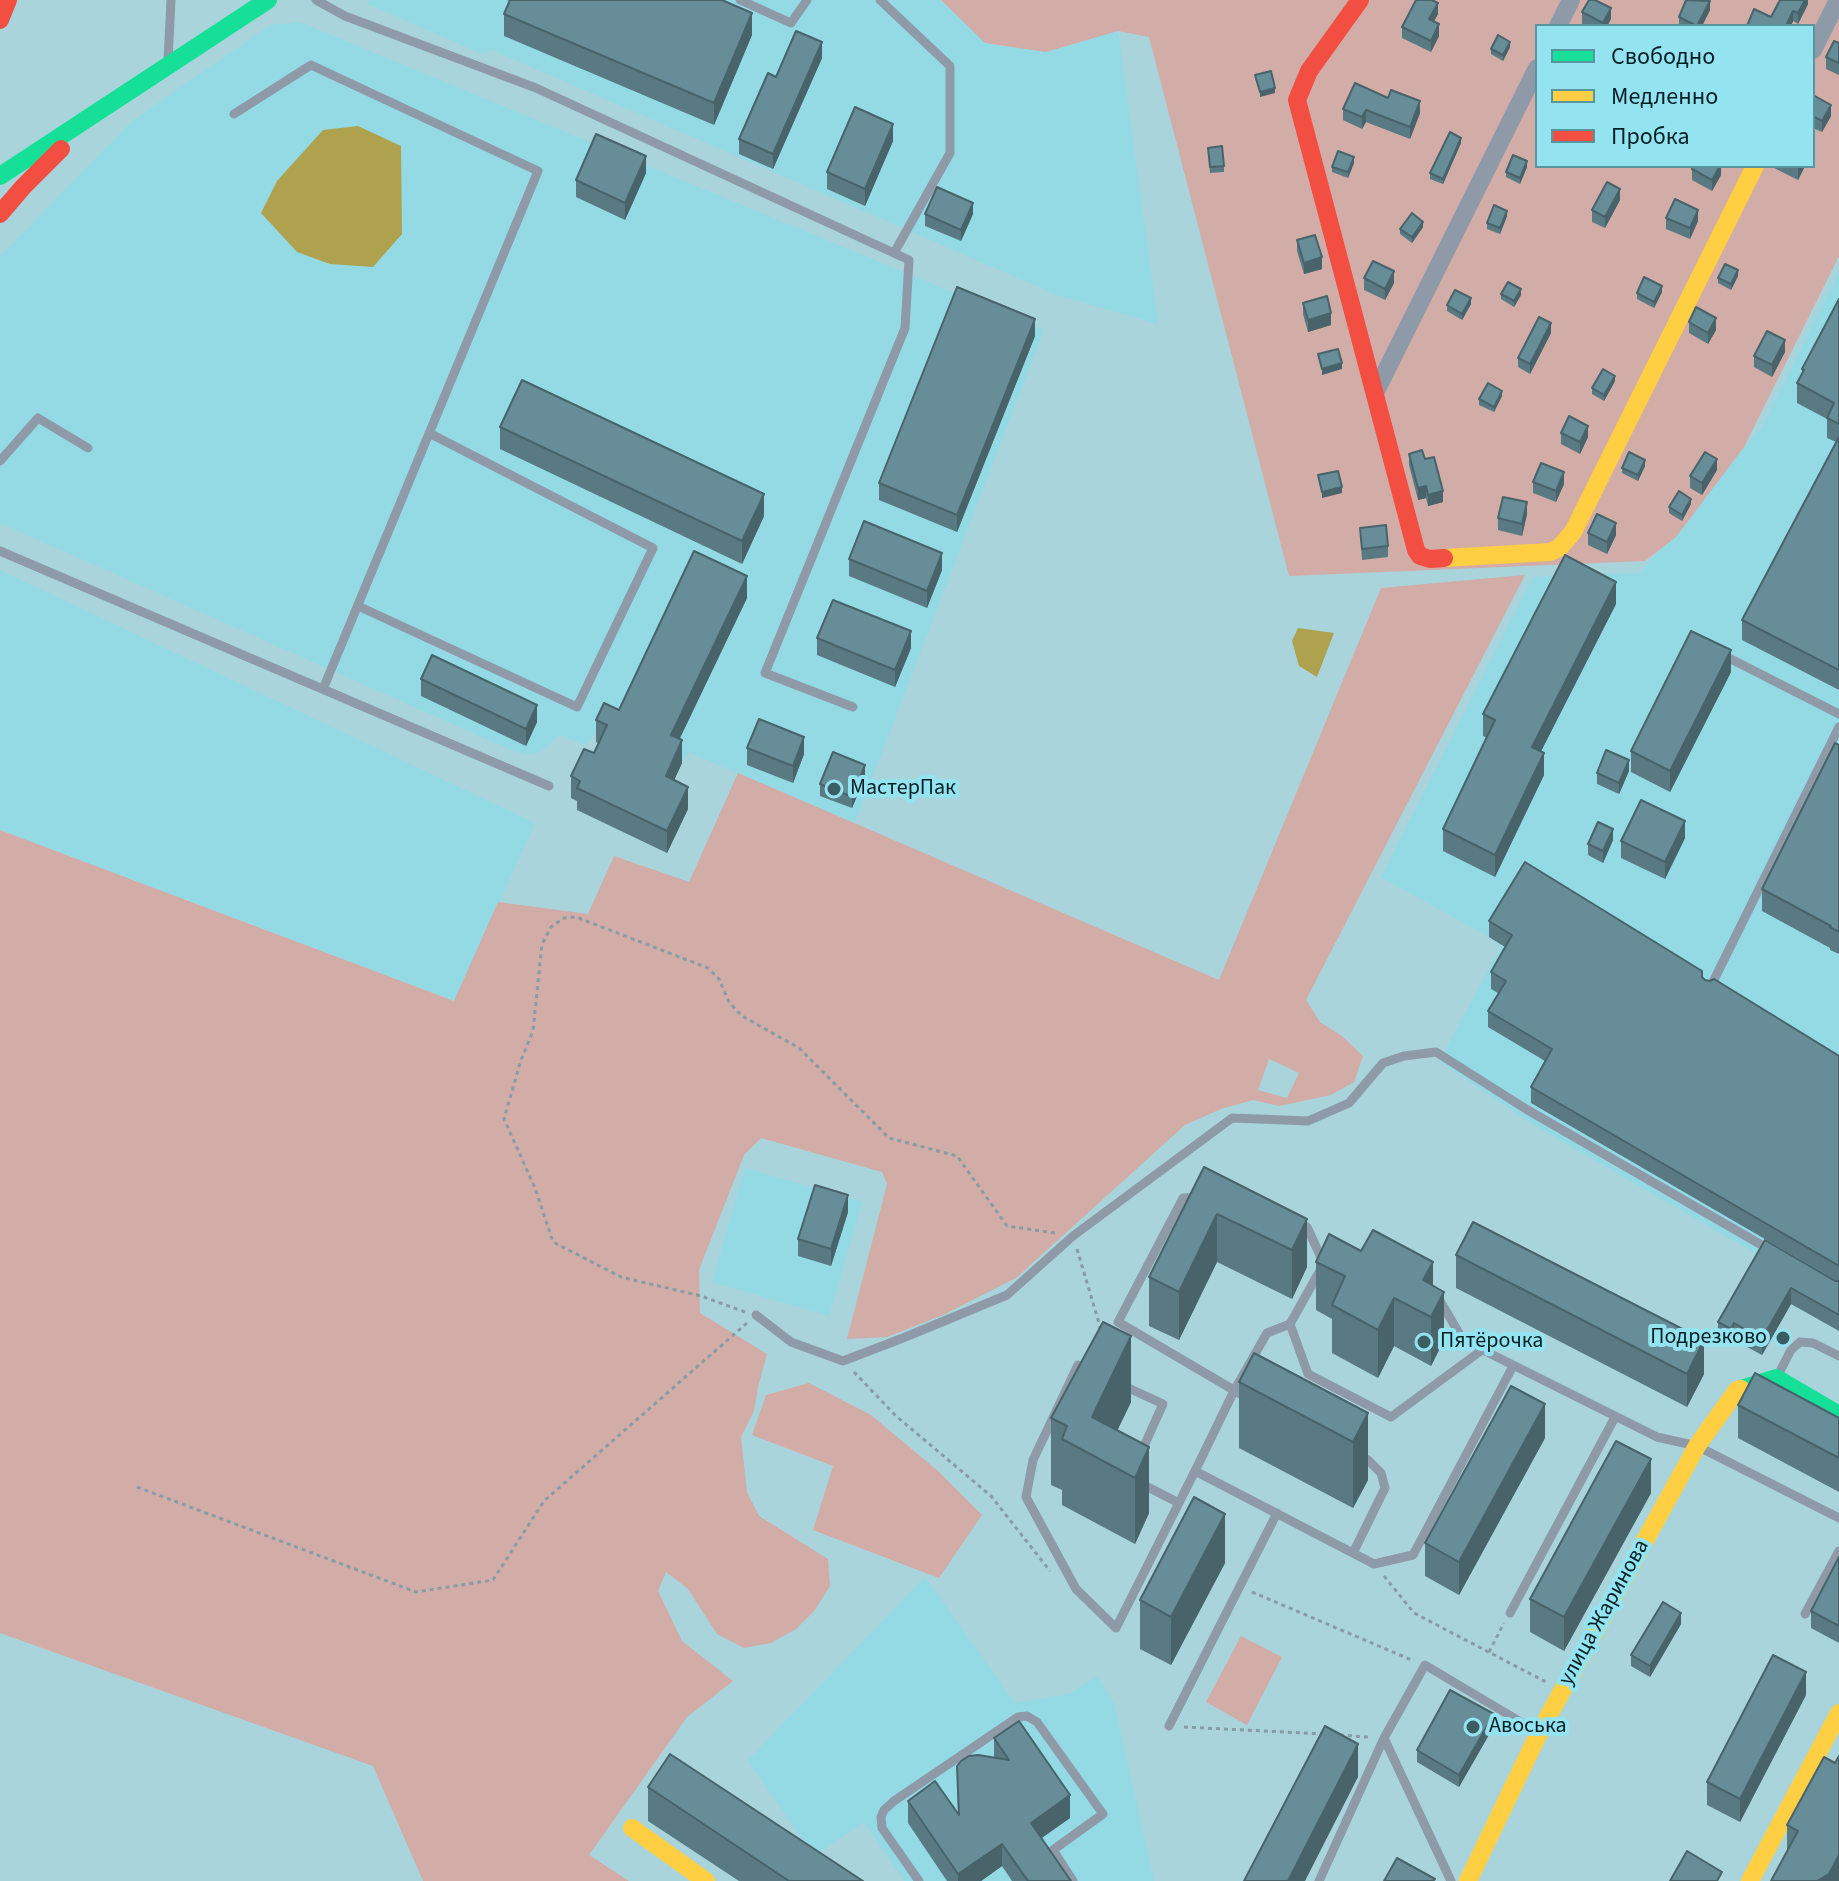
<!DOCTYPE html>
<html>
<head>
<meta charset="utf-8">
<style>
	body { margin:0 }
	#map { position:relative; width:1839px; height:1881px; overflow:hidden; background:#a9d4dc; font-family:"Source Sans 3",sans-serif }
	canvas { display:block }
	.legend { position:absolute; left:1535px; top:24px; width:280px; height:144px; box-sizing:border-box; background:#94e3f1; border:2px solid #59959f; margin:0; padding:10px 14px; list-style:none; font-size:24px; color:#001f24 }
	.legend li { display:flex; align-items:center; gap:16px; height:40px }
	.legend b { width:40px; border:2px solid #59959f }
</style>
</head>
<body>
<div id="map">
<canvas width="1839" height="1881"></canvas>
<ul class="legend">
<li><b style="height:10px;background:#16e098"></b>Свободно</li>
<li><b style="height:10px;background:#ffcf43"></b>Медленно</li>
<li><b style="height:10px;background:#f24e42"></b>Пробка</li>
</ul>
</div>
<script>
const context = document.querySelector('canvas').getContext('2d');
context.lineJoin = 'round';
function fillPath(path, color) { context.fillStyle = color; context.fill(path, 'evenodd'); }
const shape = rows => new Path2D(rows.map(r => 'M' + r).join(''));
function stroke(path, color, width, dash) { context.strokeStyle = color; context.lineWidth = width; context.lineCap = dash ? 'butt' : 'round'; context.setLineDash(dash || []); context.stroke(path); }
function write(font, color, halo, rows, align = 'center') {
  context.font = font + ' "Source Sans 3",sans-serif'; context.lineWidth = 8; context.setLineDash([]); context.textBaseline = 'middle'; context.strokeStyle = halo; context.fillStyle = color; for (const [text, x, y, turn = 0] of rows) {
    context.save(); context.translate(x, y); context.rotate((+turn || 0) * Math.PI / 180); context.textAlign = isNaN(turn) ? turn : align; if (halo) context.strokeText(text, 0, 0); context.fillText(text, 0, 0); context.restore();
  }
}
fillPath(shape([
	[368,0,941,0,986,43,1046,52,1118,31,1158,324,1057,295,492,50,482,54,368,4],
	[300,22,1044,330,855,823,688,752,682,763,604,725,585,745,560,735,539,753,518,753,0,523,0,256,132,121,270,25],
	[1839,271,1839,1302,1532,1124,1439,1061,1501,947,1489,937,1381,877,1533,577,1640,573,1762,426],
	[0,570,535,823,455,1001,0,830],
	[745,1168,862,1202,829,1316,712,1282],
	[925,1577,1015,1703,1069,1694,1097,1676,1114,1703,1154,1881,904,1881,864,1822,814,1856,748,1760]
]), '#94dae5');
fillPath(shape([
	[941,0,1839,0,1839,256,1744,447,1676,537,1645,561,1289,576,1149,37,1118,31,1046,52,985,43],
	[1537,26,1813,26,1813,166,1537,166],
	[1525,575,1306,1000,1320,1022,1342,1036,1363,1056,1354,1082,1331,1095,1279,1106,1253,1100,1221,1109,1185,1125,1016,1278,943,1315,887,1337,847,1339,887,1184,882,1172,761,1138,744,1155,699,1270,700,1313,767,1354,758,1387,754,1411,741,1437,747,1492,759,1516,828,1559,830,1586,815,1610,796,1629,771,1643,744,1648,717,1634,688,1589,666,1572,658,1591,682,1641,733,1681,687,1717,589,1855,629,1881,423,1881,373,1766,0,1633,0,830,454,1001,498,902,588,914,614,856,689,882,738,773,1219,980,1381,588],
	[1269,1059,1299,1073,1287,1098,1258,1090],
	[809,1383,871,1415,938,1471,982,1515,939,1578,813,1530,833,1466,752,1435,766,1395],
	[1241,1636,1282,1657,1247,1725,1206,1702]
]), '#d2aca7');
fillPath(shape([
	[358,126,401,146,402,234,373,267,330,264,297,252,261,213,277,181,323,130],
	[1298,628,1334,633,1317,677,1299,666,1292,641]
]), '#aea24f');
stroke(shape([
	[1077,1249,1101,1330],
	[745,1312,701,1296,621,1277,553,1242,535,1188,504,1119,521,1060,533,1031,542,944,551,927,564,918,576,917,708,968,719,979,729,1002,742,1016,799,1048,889,1138,957,1156,1007,1226,1055,1233],
	[854,1372,896,1416,991,1496,1050,1571],
	[137,1487,416,1592,493,1580,544,1501,747,1323],
	[1384,1576,1414,1613,1546,1682],
	[1252,1592,1414,1661],
	[1489,1652,1504,1623],
	[1184,1727,1324,1734],
	[1340,1735,1368,1737]
]), '#889ca6', 3, [4, 4]);
stroke(shape([
	[316,0,345,16,536,88,909,260,905,328,765,673,853,707],
	[740,0,791,23,807,0],
	[880,0,950,66,950,153,894,253],
	[168,61,171,0],
	[234,114,311,65,538,171,323,689],
	[0,461,38,418,88,448],
	[0,551,549,786],
	[358,606,577,707,653,548,429,433],
	[1721,654,1839,714],
	[1709,990,1839,727],
	[1200,1197,1183,1198,1118,1322,1249,1399],
	[1297,1222,1307,1227,1324,1264,1325,1263],
	[1322,1267,1290,1324,1267,1333,1234,1391,1195,1471,1374,1564,1413,1555,1513,1366],
	[1439,1299,1463,1340,1657,1437,1697,1446,1839,1518],
	[756,1315,791,1342,843,1361,903,1338,1007,1295,1073,1236,1232,1118,1308,1121,1349,1103,1383,1063,1404,1056,1436,1052,1526,1109,1772,1251],
	[1290,1324,1308,1374,1391,1417,1482,1350],
	[1091,1371,1078,1365,1033,1460,1026,1497,1076,1589,1116,1628,1195,1471],
	[1777,1377,1791,1350,1800,1342,1813,1343,1839,1356],
	[1122,1385,1163,1404,1140,1455],
	[1138,1482,1179,1503],
	[1353,1553,1385,1488,1381,1473,1368,1460,1358,1455],
	[1510,1613,1615,1417],
	[1805,1614,1839,1551],
	[1169,1726,1277,1513],
	[1384,1738,1425,1665,1536,1731],
	[919,1881,882,1828,881,1817,884,1810,894,1801,1018,1717,1027,1716,1037,1722,1103,1814,1053,1850,1073,1881],
	[1319,1881,1384,1738,1451,1881]
]), '#8f9aa9', 9);
stroke(shape([
	[1558,26,1571,0],
	[1813,50,1838,0],
	[1375,393,1537,68]
]), '#8f9aa9', 18);
stroke(shape([
	[0,176,268,0],
	[1741,1389,1776,1378,1839,1415]
]), '#16e098', 18);
stroke(shape([
	[1444,558,1550,552,1559,548,1573,532,1755,166],
	[632,1828,706,1881],
	[1468,1881,1539,1733,1697,1446,1737,1390,1741,1389],
	[1750,1881,1839,1713]
]), '#ffcf43', 18);
stroke(shape([
	[1360,0,1309,71,1297,100,1416,550,1420,556,1430,559,1444,558],
	[0,20,8,0],
	[0,214,23,187,61,149]
]), '#f24e42', 18);
fillPath(shape([
	[507,0,722,0,752,35,714,125,504,36,504,14,509,1],
	[1808,0,1808,4,1798,24,1793,21,1791,26,1747,26,1771,17],
	[1710,10,1702,26,1679,26,1679,17],
	[1582,12,1611,19,1607,26,1587,26,1582,24],
	[1438,14,1434,21,1439,36,1431,52,1402,38,1402,27],
	[1839,43,1839,75,1826,69,1826,57],
	[1510,47,1503,61,1491,54,1491,49],
	[822,58,773,169,739,154,739,139,776,77],
	[1813,95,1831,116,1822,132,1813,128],
	[1343,109,1420,113,1410,139,1366,122,1362,129,1343,120],
	[893,141,865,206,827,189,827,172],
	[1461,143,1443,184,1430,179,1430,173],
	[1208,148,1224,166,1224,172,1210,173],
	[1354,163,1348,178,1332,172,1332,167],
	[1721,166,1721,175,1712,191,1692,180,1692,169],
	[1774,166,1805,166,1798,180,1774,168],
	[1527,167,1520,184,1506,177,1506,172],
	[646,173,625,220,576,197,576,180],
	[1620,200,1605,228,1592,222,1592,210],
	[925,214,973,214,961,241,925,226],
	[1507,216,1500,234,1487,229,1487,223],
	[1666,218,1698,221,1690,239,1666,229],
	[1423,227,1412,243,1400,234,1400,229],
	[1297,240,1322,269,1304,274,1297,251],
	[1738,276,1731,290,1718,283,1718,278],
	[1364,278,1394,283,1385,300,1364,290],
	[1662,292,1654,308,1637,299,1637,293],
	[1501,294,1521,295,1514,307,1501,299],
	[1839,299,1839,690,1742,640,1742,620,1836,442,1827,438,1827,419,1797,403,1797,383,1802,375,1802,369],
	[1303,303,1331,325,1308,332,1303,314],
	[1471,304,1462,320,1447,311,1447,305],
	[1689,322,1716,330,1708,344,1689,333],
	[1551,333,1530,374,1518,367,1518,358],
	[1035,336,957,532,879,500,879,483],
	[1785,352,1772,377,1754,367,1754,356],
	[1615,381,1604,401,1592,394,1592,388],
	[1502,396,1494,412,1479,405,1479,399],
	[500,427,764,516,742,564,500,449],
	[1561,433,1588,437,1580,454,1561,444],
	[1409,454,1425,459,1443,502,1428,506,1426,498,1418,500,1409,465],
	[1645,466,1638,481,1622,473,1622,468],
	[1717,470,1702,495,1690,488,1690,476],
	[1533,482,1564,484,1556,502,1533,493],
	[1691,504,1682,521,1669,513,1669,507],
	[1527,514,1522,536,1498,530,1498,518],
	[1360,528,1388,546,1388,557,1362,560],
	[1588,533,1616,535,1607,554,1588,545],
	[849,559,942,570,927,608,849,576],
	[747,598,679,739,682,763,674,780,688,809,667,853,577,810,577,801,571,798,571,776,594,753,598,743,596,742,596,720,619,710],
	[1616,604,1541,751,1544,775,1495,877,1443,851,1443,829,1487,738,1483,736,1483,714],
	[817,638,911,648,895,687,817,655],
	[1731,672,1670,792,1631,772,1631,751],
	[421,679,537,722,526,746,421,696],
	[1839,745,1839,954,1830,950,1830,948,1762,911,1762,889],
	[747,748,804,754,793,783,747,765],
	[1629,771,1619,794,1597,784,1597,773],
	[865,777,852,808,820,796,820,784],
	[1685,838,1665,879,1621,858,1621,841],
	[1613,840,1603,863,1588,855,1588,844],
	[1489,921,1702,977,1705,980,1839,1056,1839,1331,1791,1304,1762,1355,1734,1340,1731,1346,1718,1338,1718,1322,1765,1240,1837,1281,1531,1103,1531,1087,1545,1061,1488,1027,1488,1011,1498,993,1491,989,1491,972,1505,947,1489,937],
	[1204,1167,1307,1219,1307,1267,1292,1299,1217,1262,1179,1340,1149,1326,1149,1277],
	[848,1212,831,1266,798,1256,798,1239],
	[1361,1251,1433,1285,1444,1340,1431,1366,1394,1346,1378,1378,1332,1353,1332,1319,1316,1310,1316,1262],
	[1456,1255,1704,1374,1687,1407,1456,1288],
	[1239,1382,1368,1413,1368,1480,1353,1508,1239,1448],
	[1131,1402,1117,1431,1149,1513,1135,1544,1062,1505,1062,1490,1051,1485,1051,1418],
	[1738,1405,1839,1418,1839,1492,1738,1438],
	[1545,1438,1459,1595,1425,1576,1425,1543],
	[1651,1493,1564,1651,1530,1632,1530,1599],
	[1839,1557,1839,1643,1811,1628,1811,1611],
	[1225,1563,1171,1665,1140,1649,1140,1600],
	[1681,1624,1650,1677,1631,1666,1631,1655],
	[1806,1695,1740,1822,1707,1805,1707,1782],
	[1494,1726,1459,1787,1417,1762,1417,1750],
	[994,1738,1070,1818,1042,1838,1071,1881,1012,1881,1002,1866,981,1881,947,1881,908,1823,908,1801,958,1814,957,1766,994,1758],
	[1835,1763,1787,1851,1787,1825],
	[648,1787,863,1881,739,1881,648,1821]
]), '#597a83');
fillPath(shape([
	[1805,0,1808,0,1808,4,1798,24,1798,13],
	[1710,1,1710,10,1702,26,1697,26],
	[1438,3,1438,14,1429,30,1429,19],
	[1611,8,1611,19,1607,26,1603,26,1603,23],
	[1793,11,1793,21,1791,26,1786,26],
	[752,13,752,35,714,125,714,103],
	[1439,24,1439,36,1431,52,1431,41],
	[822,42,822,58,773,169,773,154],
	[1510,42,1510,47,1503,61,1503,55],
	[1275,88,1275,93,1260,97,1260,92],
	[1420,101,1420,113,1410,139,1410,127],
	[1831,105,1831,116,1822,132,1822,121],
	[1366,110,1366,122,1362,129,1362,117],
	[893,124,893,141,865,206,865,189],
	[1461,138,1461,143,1443,184,1443,179],
	[646,156,646,173,625,220,625,203],
	[1354,157,1354,163,1348,178,1348,172],
	[1527,161,1527,167,1520,184,1520,178],
	[1720,166,1721,166,1721,175,1712,191,1712,180],
	[1799,166,1805,166,1798,180,1798,168],
	[1620,189,1620,200,1605,228,1605,217],
	[973,203,973,214,961,241,961,230],
	[1698,210,1698,221,1690,239,1690,228],
	[1507,211,1507,216,1500,234,1500,228],
	[1423,222,1423,227,1412,243,1412,237],
	[1322,257,1322,269,1304,274,1304,263],
	[1738,270,1738,276,1731,290,1731,284],
	[1394,271,1394,283,1385,300,1385,289],
	[1662,286,1662,292,1654,308,1654,302],
	[1521,289,1521,295,1514,307,1514,301],
	[1471,298,1471,304,1462,320,1462,314],
	[1331,313,1331,325,1308,332,1308,320],
	[1716,318,1716,330,1708,344,1708,333],
	[1035,319,1035,336,957,532,957,515],
	[1551,323,1551,333,1530,374,1530,364],
	[1785,340,1785,352,1772,377,1772,365],
	[1342,363,1342,369,1322,375,1322,369],
	[1615,376,1615,381,1604,401,1604,395],
	[1502,391,1502,396,1494,412,1494,407],
	[1588,426,1588,437,1580,454,1580,442],
	[1717,459,1717,470,1702,495,1702,483],
	[1645,460,1645,466,1638,481,1638,475],
	[1564,472,1564,484,1556,502,1556,491],
	[1426,486,1426,498,1418,500,1418,488],
	[1342,487,1342,493,1322,498,1322,492],
	[1443,491,1443,502,1428,506,1428,495],
	[764,494,764,516,742,564,742,541],
	[1691,499,1691,504,1682,521,1682,515],
	[1527,502,1527,514,1522,536,1522,524],
	[1616,523,1616,535,1607,554,1607,542],
	[942,553,942,570,927,608,927,591],
	[747,576,747,598,671,757,671,735],
	[1616,582,1616,604,1532,769,1532,747],
	[911,631,911,648,895,687,895,670],
	[1731,650,1731,672,1670,792,1670,771],
	[537,705,537,722,526,746,526,729],
	[804,737,804,754,793,783,793,766],
	[682,740,682,763,666,798,666,776],
	[1544,753,1544,775,1495,877,1495,855],
	[1629,760,1629,771,1619,794,1619,783],
	[865,765,865,777,852,808,852,797],
	[688,787,688,809,667,853,667,831],
	[1685,821,1685,838,1665,879,1665,862],
	[1613,829,1613,840,1603,863,1603,851],
	[848,1195,848,1212,831,1266,831,1249],
	[1217,1214,1217,1262,1179,1340,1179,1292],
	[1307,1219,1307,1267,1292,1299,1292,1250],
	[1433,1262,1433,1311,1423,1280],
	[1791,1288,1791,1304,1762,1355,1762,1339],
	[1444,1292,1444,1340,1431,1366,1431,1317],
	[1394,1298,1394,1346,1378,1378,1378,1330],
	[1734,1323,1734,1340,1731,1346,1731,1329],
	[1131,1336,1131,1402,1103,1460,1092,1417],
	[1704,1340,1704,1374,1687,1407,1687,1374],
	[1545,1404,1545,1438,1459,1595,1459,1562],
	[1368,1413,1368,1480,1353,1508,1353,1442],
	[1149,1447,1149,1513,1135,1544,1135,1478],
	[1651,1459,1651,1493,1564,1651,1564,1617],
	[1225,1514,1225,1563,1171,1665,1171,1617],
	[1681,1613,1681,1624,1650,1677,1650,1666],
	[1806,1672,1806,1695,1740,1822,1740,1799],
	[1494,1714,1494,1726,1459,1787,1459,1775],
	[1358,1744,1358,1777,1305,1881,1288,1881],
	[1070,1795,1070,1818,1031,1845,1031,1823],
	[1002,1844,1002,1866,981,1881,958,1881,958,1874],
	[1839,1855,1839,1881,1817,1881]
]), '#48636a');
const building = shape([
	[510,0,722,0,752,13,714,103,504,14,510,0],
	[1416,0,1432,0,1438,3,1429,19,1439,24,1431,41,1402,27,1416,0],
	[1589,0,1595,0,1611,8,1603,23,1582,12,1589,0],
	[1686,0,1710,1,1697,26,1679,17,1686,0],
	[1780,0,1805,0,1798,13,1793,11,1786,26,1747,26,1754,9,1771,17,1780,0],
	[796,31,822,42,773,154,739,139,768,73,776,77,796,31],
	[1498,35,1510,42,1503,55,1491,49,1498,35],
	[1834,41,1839,43,1839,63,1826,57,1834,41],
	[1271,71,1275,88,1260,92,1255,75,1271,71],
	[1355,83,1388,98,1391,90,1420,101,1410,127,1366,110,1362,117,1343,109,1355,83],
	[1813,95,1831,105,1822,121,1813,116,1813,95],
	[855,107,893,124,865,189,827,172,855,107],
	[1450,132,1461,138,1443,179,1430,173,1450,132],
	[596,134,646,156,625,203,576,180,596,134],
	[1222,146,1224,166,1210,167,1208,148,1222,146],
	[1338,151,1354,157,1348,172,1332,167,1338,151],
	[1513,155,1527,161,1520,178,1506,172,1513,155],
	[1693,166,1720,166,1712,180,1692,169,1693,166],
	[1607,182,1620,189,1605,217,1592,210,1607,182],
	[937,187,973,203,961,230,925,214,937,187],
	[1675,199,1698,210,1690,228,1666,218,1675,199],
	[1494,205,1507,211,1500,228,1487,223,1494,205],
	[1412,213,1423,222,1412,237,1400,229,1412,213],
	[1315,235,1322,257,1304,263,1297,240,1315,235],
	[1373,261,1394,271,1385,289,1364,278,1373,261],
	[1725,264,1738,270,1731,284,1718,278,1725,264],
	[1644,277,1662,286,1654,302,1637,293,1644,277],
	[1508,282,1521,289,1514,301,1501,294,1508,282],
	[957,287,1035,319,957,515,879,483,957,287],
	[1455,290,1471,298,1462,314,1447,305,1455,290],
	[1327,296,1331,313,1308,320,1303,303,1327,296],
	[1839,299,1839,424,1827,418,1834,403,1797,383,1804,370,1802,369,1839,299],
	[1696,307,1716,318,1708,333,1689,322,1696,307],
	[1539,317,1551,323,1530,364,1518,358,1539,317],
	[1767,331,1785,340,1772,365,1754,356,1767,331],
	[1338,349,1342,363,1322,369,1318,354,1338,349],
	[1603,369,1615,376,1604,395,1592,388,1603,369],
	[522,380,764,494,742,541,500,427,522,380],
	[1488,383,1502,391,1494,407,1479,399,1488,383],
	[1569,416,1588,426,1580,442,1561,433,1569,416],
	[1839,437,1839,670,1742,620,1839,437],
	[1422,450,1425,459,1434,457,1443,491,1428,495,1426,486,1418,488,1409,454,1422,450],
	[1629,452,1645,460,1638,475,1622,468,1629,452],
	[1705,452,1717,459,1702,483,1690,476,1705,452],
	[1541,463,1564,472,1556,491,1533,482,1541,463],
	[1338,471,1342,487,1322,492,1318,475,1338,471],
	[1679,491,1691,499,1682,515,1669,507,1679,491],
	[1503,497,1527,502,1522,524,1498,518,1503,497],
	[1597,514,1616,523,1607,542,1588,533,1597,514],
	[864,521,942,553,927,591,849,559,864,521],
	[1386,525,1388,546,1362,549,1360,528,1386,525],
	[694,551,747,576,671,735,682,740,666,776,688,787,667,831,577,788,580,781,571,776,584,749,594,753,607,725,596,720,604,703,619,710,694,551],
	[1565,555,1616,582,1532,747,1544,753,1495,855,1443,829,1495,720,1483,714,1565,555],
	[833,600,911,631,895,670,817,638,833,600],
	[1691,631,1731,650,1670,771,1631,751,1691,631],
	[432,655,537,705,526,729,421,679,432,655],
	[759,719,804,737,793,766,747,748,759,719],
	[1835,743,1839,745,1839,932,1830,927,1831,926,1762,889,1835,743],
	[1606,750,1629,760,1619,783,1597,773,1606,750],
	[833,752,865,765,852,797,820,784,833,752],
	[1641,800,1685,821,1665,862,1621,841,1641,800],
	[1598,822,1613,829,1603,851,1588,844,1598,822],
	[1525,862,1702,971,1702,977,1705,980,1710,981,1714,979,1839,1056,1839,1266,1531,1087,1552,1049,1488,1011,1506,981,1491,972,1512,935,1489,921,1525,862],
	[1204,1167,1307,1219,1292,1250,1217,1214,1179,1292,1149,1277,1204,1167],
	[815,1185,848,1195,831,1249,798,1239,815,1185],
	[1473,1222,1704,1340,1687,1374,1456,1255,1473,1222],
	[1373,1230,1433,1262,1423,1280,1444,1292,1431,1317,1394,1298,1378,1330,1332,1305,1345,1276,1316,1262,1329,1234,1361,1251,1373,1230],
	[1765,1240,1835,1281,1839,1281,1839,1315,1791,1288,1762,1339,1734,1323,1731,1329,1718,1322,1765,1240],
	[1103,1322,1131,1336,1092,1417,1149,1447,1135,1478,1062,1439,1067,1426,1051,1418,1103,1322],
	[1254,1353,1368,1413,1353,1442,1239,1382,1254,1353],
	[1755,1373,1839,1418,1839,1458,1738,1405,1755,1373],
	[1511,1386,1545,1404,1459,1562,1425,1543,1511,1386],
	[1616,1441,1651,1459,1564,1617,1530,1599,1616,1441],
	[1194,1497,1225,1514,1171,1617,1140,1600,1194,1497],
	[1839,1557,1839,1626,1811,1611,1839,1557],
	[1663,1602,1681,1613,1650,1666,1631,1655,1663,1602],
	[1773,1655,1806,1672,1740,1799,1707,1782,1773,1655],
	[1450,1690,1494,1714,1459,1775,1417,1750,1450,1690],
	[1019,1721,1070,1795,1031,1823,1071,1881,1028,1881,1002,1844,958,1874,908,1801,935,1781,959,1815,957,1766,961,1761,969,1756,978,1755,1009,1760,994,1738,1019,1721],
	[1325,1726,1358,1744,1288,1881,1244,1881,1325,1726],
	[670,1754,863,1881,789,1881,648,1787,670,1754],
	[1839,1756,1839,1855,1829,1874,1817,1881,1771,1881,1798,1831,1787,1825,1824,1757,1835,1763,1839,1756],
	[1687,1851,1722,1872,1717,1881,1670,1881,1687,1851],
	[1397,1858,1435,1879,1433,1881,1384,1881,1397,1858]
]);
fillPath(building, '#678e98');
stroke(building, '#48636a', 2);
for (const [x, y, r, color] of [
	[834,789,8,"#3b5e64"],
	[1783,1338,8,"#3b5e64"],
	[1424,1342,8,"#3b5e64"],
	[1473,1727,8,"#3b5e64"]
]) { const dot = new Path2D(); dot.arc(x, y, r, 0, 2 * Math.PI); context.fillStyle = color; context.fill(dot); stroke(dot, '#94e3f1', 3); }
write('22px', '#001f24', '#94e3f1', [
	["МастерПак",850,789],
	["Подрезково",1767,1338,"right"],
	["Пятёрочка",1440,1342],
	["Авоська",1489,1727]
], 'left');
write('22px', '#001f24', '#94e3f1', [
	["улица Жаринова",1605,1613,-61]
]);
</script>
</body>
</html>
